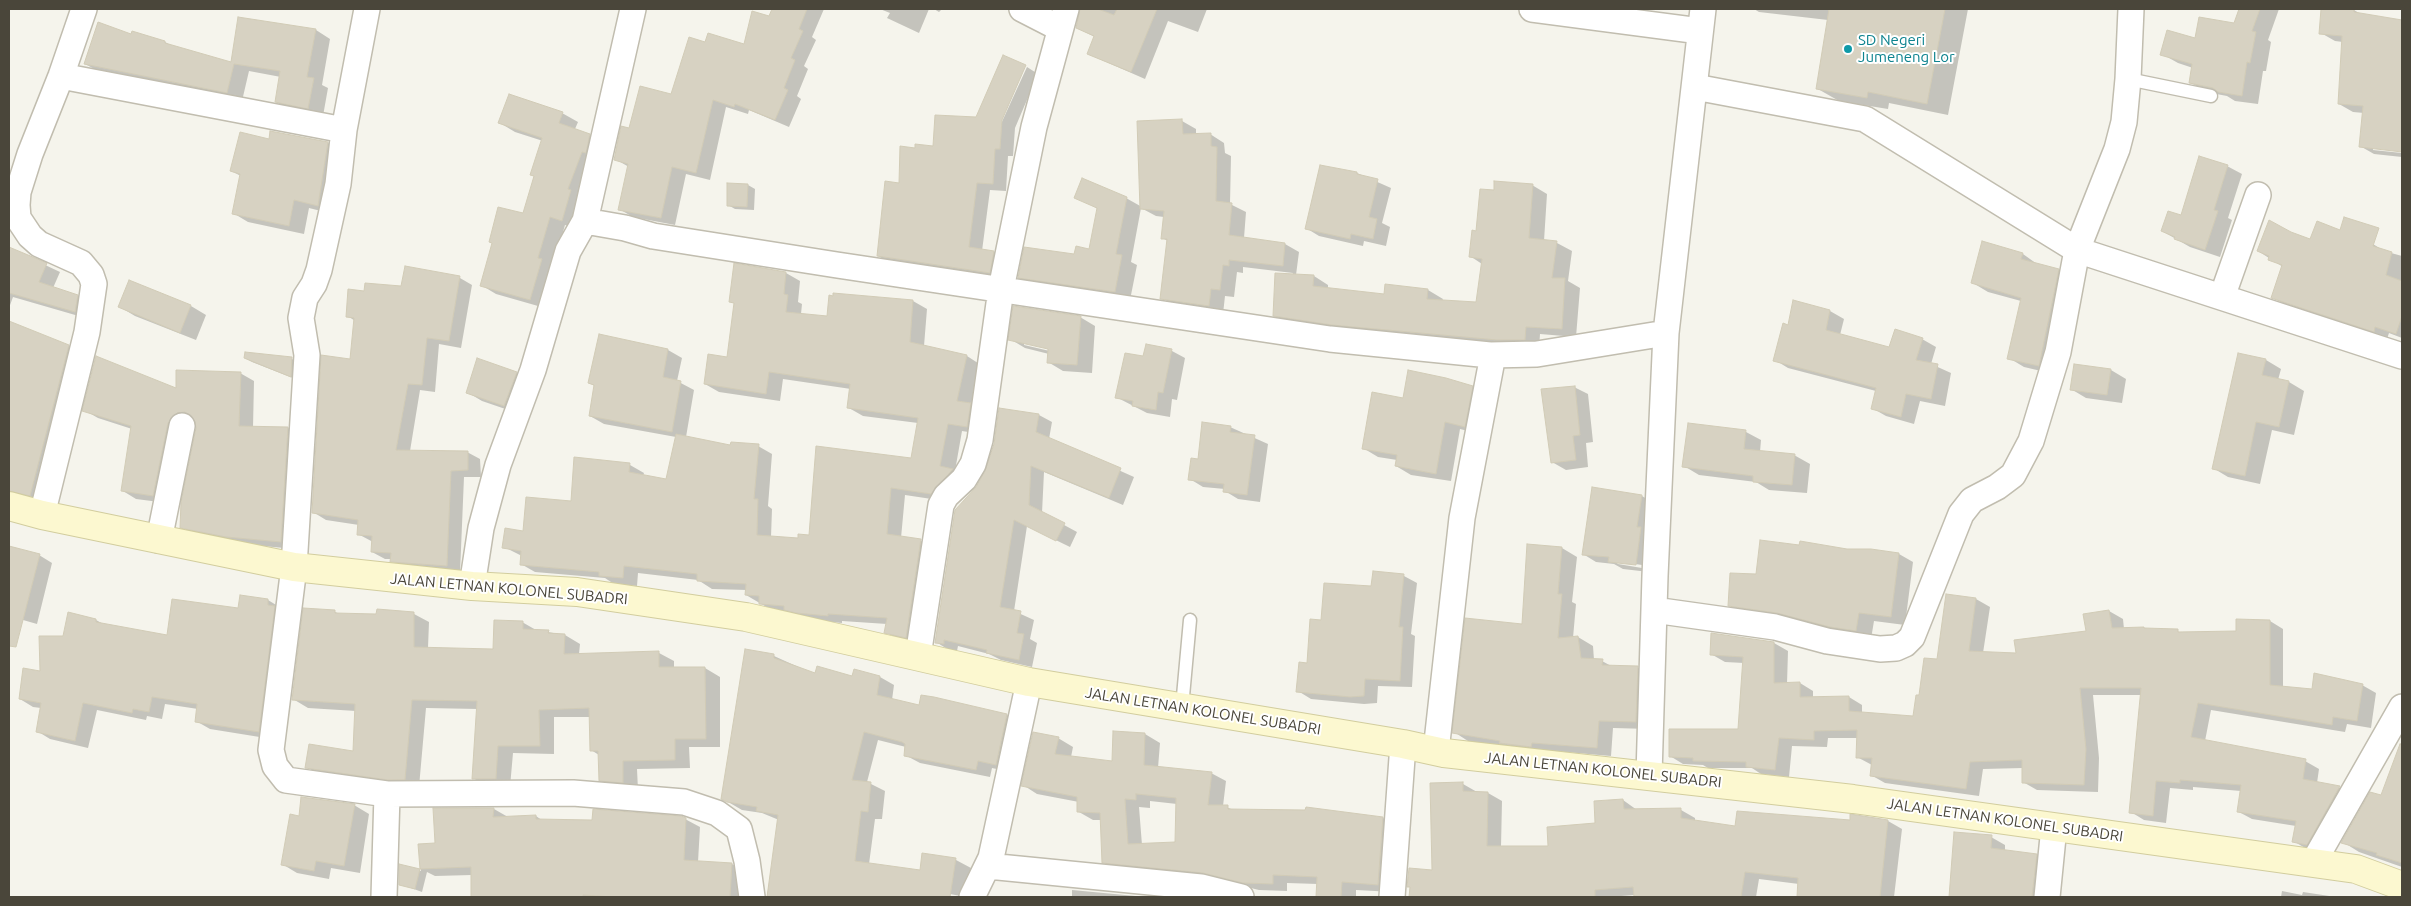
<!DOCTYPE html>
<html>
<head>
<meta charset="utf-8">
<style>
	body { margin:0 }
	#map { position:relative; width:2411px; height:906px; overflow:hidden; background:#f5f4ec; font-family:Ubuntu,sans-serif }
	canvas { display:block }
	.frame { position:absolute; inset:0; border:10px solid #4a463a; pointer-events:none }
</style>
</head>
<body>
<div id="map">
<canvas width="2411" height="906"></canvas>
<div class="frame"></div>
</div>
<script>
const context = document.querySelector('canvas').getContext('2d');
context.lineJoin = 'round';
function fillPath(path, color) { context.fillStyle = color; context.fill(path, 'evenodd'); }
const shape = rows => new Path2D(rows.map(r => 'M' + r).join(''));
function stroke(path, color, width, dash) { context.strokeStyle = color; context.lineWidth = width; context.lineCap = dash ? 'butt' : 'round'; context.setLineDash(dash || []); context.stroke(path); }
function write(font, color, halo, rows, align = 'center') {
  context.font = font + ' Ubuntu,sans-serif'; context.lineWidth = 4; context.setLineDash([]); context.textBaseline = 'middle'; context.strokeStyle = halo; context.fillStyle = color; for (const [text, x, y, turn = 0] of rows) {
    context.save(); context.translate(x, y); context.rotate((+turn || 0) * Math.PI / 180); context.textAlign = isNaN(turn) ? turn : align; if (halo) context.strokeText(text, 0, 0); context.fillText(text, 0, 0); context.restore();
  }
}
fillPath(shape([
	[773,9,824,9,812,37,816,40,804,66,808,69,797,96,801,99,789,127,749,110,748,114,726,107,710,180,686,174,675,225,633,217,619,209,629,167,615,159,630,129,672,96,706,43,745,45,770,17],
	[880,9,929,9,919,33,887,18,890,13],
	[934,9,942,9,939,12],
	[1080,9,1088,10,1207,9,1198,32,1168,21,1145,79,1088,54,1095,37,1077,28],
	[1754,9,1968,9,1948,115,1889,103,1888,109,1839,101,1818,89,1828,20,1759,12],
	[2240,9,2279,9,2268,40,2271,42,2266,71,2263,71,2258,104,2235,101,2227,96,2206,92,2191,83,2193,68,2178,63,2162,54,2235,25],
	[2323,9,2354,10,2362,15,2382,44,2402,46,2402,150,2373,147,2373,150,2402,153,2402,157,2374,154,2360,146,2364,113,2353,112,2339,104,2343,42,2335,41,2321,33],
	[239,18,316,30,330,39,322,85,328,88,323,116,291,110,276,102,281,77,249,71,242,101,100,72,85,64,132,36,165,42,174,47,232,63],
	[1027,67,1038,74,1015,128,1013,156,1008,156,1006,191,990,190,982,251,994,252,1007,260,1003,279,891,263,878,256,900,184,916,149,934,147,1000,126],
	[562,113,578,122,575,129,605,144,577,229,565,225,553,267,545,308,496,294,481,285,524,215,543,141,515,132,500,123],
	[1182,121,1196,129,1196,135,1210,134,1224,143,1225,153,1231,156,1230,204,1246,212,1244,238,1285,244,1299,252,1296,275,1314,276,1328,285,1328,289,1385,295,1387,285,1428,290,1443,299,1442,301,1477,303,1482,264,1470,256,1477,232,1495,192,1532,185,1547,194,1544,241,1557,243,1572,251,1568,281,1580,288,1576,337,1540,334,1539,348,1289,324,1274,315,1293,273,1243,267,1243,273,1237,272,1234,297,1225,296,1223,314,1176,306,1162,298,1168,241,1162,238,1164,217,1156,216,1141,208,1131,262,1137,265,1130,300,1034,286,1019,277,1090,250,1098,209,1076,197,1126,198,1142,207],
	[270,141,328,143,342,151,333,214,309,208,304,234,248,222,233,213,241,176,231,171],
	[1320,166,1357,173,1391,188,1382,223,1390,227,1386,246,1364,241,1363,246,1319,236,1306,228],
	[2227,166,2242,174,2228,218,2232,220,2220,257,2190,247,2162,231,2182,217],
	[748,185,755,189,754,210,735,209,728,205],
	[2290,233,2310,241,2373,244,2384,251,2402,256,2402,338,2389,333,2387,339,2286,305,2272,297,2283,267,2258,251],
	[1983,243,2023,254,2037,264,2058,270,2074,278,2054,374,2024,367,2009,358,2021,301,1988,292,1973,283],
	[9,248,60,272,53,288,77,296,91,304,89,319,13,297,9,308],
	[735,265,786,273,800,281,798,302,802,304,801,314,828,317,913,301,927,309,924,346,967,356,981,365,971,405,984,412,981,434,962,431,955,471,945,501,905,495,901,538,921,541,935,549,920,645,900,640,886,632,887,624,842,621,842,623,812,620,792,613,775,612,746,595,747,590,712,589,698,580,638,573,637,586,614,584,605,578,535,572,521,564,522,556,504,547,630,465,644,473,643,476,667,481,676,437,604,424,590,416,595,386,589,383,600,335,668,350,682,358,677,381,694,390,686,437,732,446,758,446,772,454,768,506,772,509,771,537,799,539,810,536,912,459,918,423,863,416,849,408,851,389,783,379,780,401,719,392,705,384,729,358,735,304,730,301],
	[460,278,472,285,461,348,439,344,435,392,420,390,410,451,467,452,480,459,481,477,464,477,460,573,405,568,392,559,385,559,372,552,373,542,358,534,359,525,326,520,313,512,351,361,355,321,348,316,366,292],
	[130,282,191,306,206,315,196,340,135,316,120,307],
	[1794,302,1830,311,1844,319,1840,335,1890,348,1922,339,1936,347,1931,364,1951,373,1945,406,1920,401,1914,424,1886,416,1872,408,1876,391,1788,368,1775,360,1789,326],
	[1080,317,1095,326,1092,373,1063,371,1048,362,1049,354,1025,348,1010,339],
	[1024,342,1054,350,1054,352,1024,345],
	[9,322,68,346,82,354,44,502,9,493],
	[1172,351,1185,358,1177,400,1172,399,1170,417,1147,413,1116,397,1144,358],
	[246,354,292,359,299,363,298,380,252,362,245,358],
	[2266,360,2281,369,2278,380,2289,382,2304,391,2294,435,2272,430,2260,484,2228,477,2213,468],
	[2075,365,2111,370,2126,379,2122,403,2086,398,2071,389],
	[240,373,254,381,253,428,288,428,301,436,295,549,241,544,195,535,182,527,197,428,196,419,191,420,167,503,136,499,123,491,132,429,98,418,84,410],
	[517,373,532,382,520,414,482,401,467,392],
	[1472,387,1487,396,1480,434,1460,429,1451,481,1411,475,1396,466,1397,460,1378,457,1363,448,1404,400],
	[1574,387,1588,394,1593,442,1586,443,1588,467,1566,470,1552,462],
	[1039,415,1052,422,1049,439,1134,477,1123,505,1044,472,1042,513,1077,532,1070,547,1027,526,1014,611,1034,620,1030,639,1037,643,1032,667,1001,660,989,654,958,646,957,651,949,650,936,642],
	[1689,425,1746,432,1761,440,1760,452,1794,455,1810,464,1807,493,1769,490,1756,482,1699,475,1684,466],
	[1230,427,1268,444,1260,502,1238,499,1225,491,1225,489,1203,487,1190,479,1199,460],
	[1642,496,1655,504,1649,572,1623,569,1614,564,1596,562,1583,554],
	[1615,561,1642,565,1642,568,1618,564],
	[1528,545,1562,548,1577,557,1572,602,1576,604,1573,638,1578,637,1593,646,1594,660,1602,661,1613,667,1638,668,1652,676,1650,729,1613,728,1611,756,1508,747,1468,741,1454,732,1523,626],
	[9,546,39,555,52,563,37,624,9,616],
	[1847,550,1899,554,1913,562,1905,625,1874,621,1871,639,1744,614,1729,605,1757,575],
	[1374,572,1404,576,1417,583,1411,634,1415,636,1412,687,1378,686,1377,703,1364,704,1311,699,1298,691,1322,621,1372,588],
	[1947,595,1976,599,1990,607,1983,653,2017,654,2087,632,2109,611,2123,619,2124,629,2177,631,2181,633,2237,632,2270,621,2283,629,2283,687,2313,690,2362,685,2376,693,2371,728,2347,724,2345,732,2211,710,2205,741,2305,761,2319,769,2317,783,2340,788,2353,795,2307,849,2293,841,2296,826,2252,819,2239,812,2241,791,2193,787,2193,790,2170,788,2166,823,2144,820,2131,812,2142,695,2093,695,2099,758,2098,792,2037,790,2023,782,2023,768,1983,769,1979,796,1885,783,1871,775,1872,765,1857,757,1858,738,1828,738,1827,747,1792,746,1789,777,1761,774,1752,768,1708,768,1703,765,1683,764,1670,756,1740,731,1744,663,1725,662,1711,654,1712,634,1774,643,1788,651,1787,684,1800,683,1813,691,1813,698,1849,697,1862,705,1862,713,1915,717,1920,697,1938,661],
	[268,600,281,608,272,739,210,729,196,721,198,709,165,704,162,719,147,716,146,720,97,710,88,748,50,739,37,731,41,708,33,707,20,699,41,673,114,676,69,614,96,620,105,625,168,637],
	[378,611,414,614,429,622,428,648,494,650,522,622,536,630,565,635,580,644,579,654,659,653,674,661,674,668,705,668,720,677,720,747,689,747,690,768,637,769,638,790,615,788,600,780,599,755,591,750,591,717,554,717,554,754,513,753,510,787,488,787,473,778,478,709,426,708,419,787,321,776,307,767,354,752,356,711,308,708,293,699,335,612,340,614,378,615],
	[774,656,816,675,853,677,855,670,880,677,894,685,892,700,920,706,934,698,1007,715,1021,724,1010,772,992,768,990,777,920,763,905,755,906,747,878,740,867,782,885,791,882,819,875,819,869,864,920,875,923,855,956,860,971,868,966,897,934,891,927,887,928,897,767,897,779,820,762,813,742,810,723,799],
	[1115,733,1145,734,1160,743,1158,768,1211,773,1226,781,1223,806,1234,810,1306,812,1307,808,1383,818,1397,826,1393,892,1356,890,1356,897,1318,897,1318,884,1287,883,1287,891,1259,890,1218,880,1118,870,1103,862,1101,820,1093,820,1079,812,1079,802,1037,794,1023,785,1058,738,1073,747,1071,757,1113,763],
	[1150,801,1177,804,1177,843,1142,845,1139,807,1150,808],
	[2402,757,2402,867,2359,852,2343,842,2382,796,2395,777],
	[1463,784,1477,792,1488,793,1502,801,1501,847,1550,847,1597,825,1623,800,1637,810,1681,810,1695,818,1695,822,1737,828,1888,821,1902,829,1894,897,1798,897,1799,884,1759,879,1756,897,1635,897,1635,895,1608,897,1410,897,1411,888,1408,886,1433,871],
	[354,805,369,814,360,873,331,868,329,879,297,873,282,864,300,817],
	[494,809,508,817,536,816,543,821,685,819,700,827,698,862,732,864,746,873,750,897,472,897,472,875,435,876,427,872,422,892,400,884,401,866,421,871,420,845,436,844],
	[1955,833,1991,837,2005,845,2005,851,2036,855,2050,863,2047,897,1950,897],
	[1072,890,1146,897,1072,897],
	[2282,891,2302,895,2303,892,2336,897,2281,897]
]), '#0003');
const building = shape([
	[772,9,807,9,799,29,803,31,791,58,795,60,784,88,788,90,775,120,735,104,734,107,713,100,696,173,672,167,661,218,618,210,628,164,614,160,621,126,629,128,640,86,671,94,689,37,705,42,708,33,744,44,752,11,769,16,772,9],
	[1080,9,1098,9,1114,15,1117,9,1157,9,1131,72,1087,54,1094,36,1076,28,1080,9],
	[1829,9,1945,9,1927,104,1868,92,1867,98,1816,89,1829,9],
	[2239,9,2260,9,2252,31,2256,32,2250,63,2247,62,2242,96,2218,92,2213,88,2189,83,2192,64,2160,55,2167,30,2195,38,2199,17,2234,23,2239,9],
	[2321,9,2354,9,2354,12,2402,20,2402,152,2359,147,2363,106,2338,104,2342,36,2319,34,2321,9],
	[238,17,316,29,307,77,314,78,308,109,275,102,280,71,234,64,227,93,84,64,98,22,131,34,132,31,165,41,165,43,231,62,238,17],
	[1003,55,1026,65,1002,120,1000,149,995,149,993,184,977,183,969,247,994,251,990,273,877,256,885,181,899,183,900,146,915,148,915,144,933,146,935,115,976,117,1003,55],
	[509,94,563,112,559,123,590,134,586,153,582,152,568,189,571,190,562,221,550,217,538,258,542,259,530,300,480,286,492,243,489,242,498,207,523,213,534,176,530,175,542,138,498,123,509,94],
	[1182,119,1183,134,1211,133,1211,146,1217,147,1216,201,1232,203,1229,235,1285,243,1283,266,1229,260,1229,266,1223,265,1220,290,1211,289,1209,306,1160,299,1167,239,1161,239,1164,211,1140,209,1137,121,1182,119],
	[270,131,328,142,318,206,294,200,289,226,232,214,240,174,230,171,240,132,269,139,270,131],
	[2199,156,2228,165,2214,210,2218,211,2205,250,2174,239,2175,237,2161,231,2168,211,2181,215,2199,156],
	[1320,165,1357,172,1357,174,1378,179,1369,217,1377,219,1373,239,1351,234,1350,239,1305,229,1320,165],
	[1082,178,1127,197,1116,254,1122,255,1115,292,1018,278,1024,247,1074,254,1076,246,1089,249,1097,208,1074,198,1082,178],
	[1494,181,1533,184,1529,238,1557,241,1552,278,1565,278,1562,329,1526,327,1525,340,1497,340,1332,325,1273,316,1275,273,1314,275,1313,286,1384,294,1385,284,1428,289,1427,299,1476,302,1482,259,1469,257,1472,230,1476,231,1480,189,1494,190,1494,181],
	[727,183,748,184,747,207,727,206,727,183],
	[2344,217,2379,228,2373,246,2392,252,2386,275,2402,281,2402,316,2396,334,2375,327,2374,332,2271,298,2282,265,2268,260,2269,256,2257,251,2269,220,2291,232,2310,239,2317,221,2340,230,2344,217],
	[1982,241,2023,253,2021,259,2059,269,2039,366,2007,359,2021,298,1971,283,1982,241],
	[9,247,47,263,39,282,78,295,75,312,9,293,9,247],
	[734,263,786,272,784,294,788,295,786,312,827,316,829,295,833,296,833,293,913,300,910,342,967,355,957,401,971,403,967,427,948,424,940,466,953,469,931,494,891,488,887,534,921,539,906,638,884,633,887,618,828,614,828,616,796,613,784,610,784,606,759,604,759,596,745,595,746,584,697,581,697,574,624,566,623,578,599,576,599,572,520,565,521,551,502,548,505,528,523,531,526,497,571,501,574,457,630,463,629,472,666,479,676,434,730,445,731,442,759,444,754,499,758,499,757,535,798,538,798,534,809,535,816,446,911,458,918,418,847,408,850,384,769,372,766,394,704,384,708,354,727,357,734,303,729,302,734,263],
	[405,266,460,276,449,341,427,338,422,385,408,384,396,450,468,451,468,470,451,471,447,566,390,562,391,553,371,552,372,536,357,535,358,520,312,513,321,355,350,359,354,318,346,317,348,289,364,291,365,283,401,286,405,266],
	[129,280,191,305,180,333,118,307,129,280],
	[1793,300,1830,310,1826,330,1889,347,1895,329,1923,338,1916,360,1938,364,1931,399,1906,394,1901,417,1871,409,1876,388,1773,361,1783,323,1788,325,1793,300],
	[1013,306,1081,316,1077,365,1047,363,1048,349,1008,340,1013,306],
	[9,321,69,345,30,496,9,491,9,321],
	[599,334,668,349,663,377,681,381,672,432,589,416,594,385,588,383,599,334],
	[1146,344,1172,349,1163,393,1158,392,1156,410,1132,406,1133,401,1115,398,1125,353,1143,356,1146,344],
	[245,352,292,357,291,377,244,358,245,352],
	[2238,353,2266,359,2262,375,2289,381,2279,427,2256,422,2245,476,2212,469,2238,353],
	[96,356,176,388,176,370,241,372,239,426,288,427,281,542,226,537,180,528,181,502,196,428,195,421,185,412,177,413,168,423,153,496,121,491,131,426,82,411,96,356],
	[477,358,517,372,504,406,466,393,477,358],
	[2074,364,2111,369,2107,395,2070,390,2074,364],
	[1408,370,1446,378,1473,386,1465,427,1445,422,1436,474,1395,466,1397,455,1362,449,1372,392,1403,398,1408,370],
	[1575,386,1580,435,1573,436,1576,460,1551,463,1541,389,1575,386],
	[999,408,1039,414,1036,432,1121,468,1109,498,1031,466,1029,505,1065,523,1056,541,1014,520,1000,607,1021,611,1017,633,1024,634,1019,660,986,653,987,650,944,640,944,644,935,643,955,510,976,487,985,471,994,444,999,408],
	[1202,422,1231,426,1230,432,1255,435,1247,495,1223,492,1224,484,1188,480,1191,458,1198,459,1202,422],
	[1688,423,1746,430,1744,449,1795,454,1792,485,1753,482,1753,476,1682,467,1688,423],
	[1592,487,1642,495,1637,527,1641,527,1636,565,1608,562,1609,557,1582,555,1592,487],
	[1760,540,1799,545,1800,541,1847,549,1871,549,1899,553,1891,617,1859,613,1856,631,1830,627,1777,613,1728,606,1730,573,1756,574,1760,540],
	[1527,544,1562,547,1558,594,1562,594,1558,638,1578,636,1581,658,1603,659,1602,665,1638,666,1636,722,1599,721,1597,748,1532,743,1531,747,1499,743,1500,741,1452,733,1465,618,1522,624,1527,544],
	[9,546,40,554,16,647,9,646,9,546],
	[1373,571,1404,574,1399,627,1403,627,1400,681,1365,679,1364,696,1350,697,1296,692,1299,662,1307,663,1310,619,1321,620,1324,583,1371,586,1373,571],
	[1946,594,1976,598,1969,651,2016,653,2014,640,2086,631,2083,614,2109,610,2112,628,2144,627,2144,628,2178,629,2178,632,2236,631,2236,619,2270,620,2270,685,2312,689,2314,673,2363,684,2357,721,2333,717,2332,725,2198,703,2191,737,2306,759,2303,779,2340,786,2307,845,2292,842,2296,821,2237,812,2241,785,2180,780,2180,783,2156,781,2153,816,2129,813,2141,688,2080,688,2086,749,2084,785,2022,783,2022,760,1970,762,1966,789,1870,776,1872,758,1856,758,1857,730,1814,731,1814,740,1779,738,1775,770,1746,767,1746,762,1693,761,1693,758,1669,757,1669,729,1738,729,1743,657,1710,655,1711,633,1774,642,1774,683,1800,682,1800,697,1849,696,1849,711,1913,716,1916,695,1919,695,1924,658,1937,659,1946,594],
	[240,595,268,599,268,605,275,606,259,732,195,722,197,704,152,697,149,712,133,709,132,713,83,703,75,741,36,732,41,703,19,699,23,668,40,671,39,636,63,636,68,612,96,619,96,622,167,635,172,599,238,608,240,595],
	[303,608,335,610,335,613,376,614,377,609,414,612,414,647,493,649,494,620,523,621,523,629,549,630,548,633,565,634,564,654,659,651,659,667,705,667,706,739,675,739,675,760,623,761,623,783,599,781,598,751,590,751,589,708,539,710,540,746,498,746,496,779,472,779,477,701,412,700,405,780,388,780,305,768,309,744,353,751,355,704,292,700,303,608],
	[745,649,774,654,774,658,815,673,817,666,852,676,854,669,880,676,877,695,919,705,921,695,934,697,1007,714,996,765,978,761,976,770,904,756,905,744,902,742,864,732,852,780,871,782,868,812,861,811,855,861,920,870,922,853,956,858,950,897,767,897,778,815,756,811,757,807,727,802,721,799,745,649],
	[1113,731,1145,733,1144,765,1212,772,1208,805,1228,805,1228,809,1305,810,1306,807,1383,817,1378,885,1342,882,1341,897,1316,897,1317,877,1273,875,1273,884,1243,883,1203,873,1102,863,1100,813,1077,812,1077,797,1021,786,1033,732,1059,737,1055,754,1112,761,1113,731],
	[1136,794,1176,798,1175,842,1128,844,1125,799,1136,800,1136,794],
	[2400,744,2402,744,2402,863,2376,855,2377,853,2341,843,2370,792,2381,795,2400,744],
	[1463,782,1463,791,1488,792,1487,846,1548,846,1547,827,1595,823,1594,801,1623,799,1624,809,1681,808,1681,818,1735,826,1737,811,1850,820,1850,814,1888,820,1880,897,1797,897,1798,878,1745,872,1741,897,1634,897,1633,887,1595,890,1595,897,1409,897,1410,887,1407,887,1409,868,1432,870,1430,783,1463,782],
	[301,797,355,804,344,866,316,861,314,871,281,865,290,814,299,816,301,797],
	[433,808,494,808,493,817,536,815,536,819,592,820,593,809,681,816,686,818,684,860,732,863,730,897,612,897,583,895,583,897,471,897,471,867,420,869,418,844,435,843,433,808],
	[1954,832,1992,835,1991,848,2037,854,2032,897,1949,897,1954,832],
	[399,864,420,869,415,889,399,885,399,864]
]);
fillPath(building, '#d7d2c2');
stroke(building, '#d1cbb6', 1);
const lane = shape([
	[2128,79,2211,96],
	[1182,707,1190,620]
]);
const street = shape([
	[1022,9,1059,28],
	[1532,9,1700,31],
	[61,76,344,130,338,184,319,270,314,284,305,298,301,318,307,355,294,567,271,750,275,766,286,780,387,794,384,897],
	[1695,87,1865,119,2077,250,2402,356],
	[344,130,367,9],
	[585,221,633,9],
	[2222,297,2258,195],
	[42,515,87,332,94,284,91,275,81,263,39,244,30,236,18,218,17,205,18,192,30,154,61,76,84,9],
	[159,540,182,426],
	[472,586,481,528,498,465,533,370,568,251,585,221,625,228,653,236,837,265,1330,339,1490,355,1537,354,1666,333],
	[1654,610,1775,627,1827,641,1880,649,1896,648,1905,644,1912,637,1961,514,1972,500,1997,487,2013,475,2031,441,2058,352,2077,250,2117,149,2124,122,2128,79,2131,9],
	[918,656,941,505,946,496,964,479,973,464,980,440,1001,289,1034,127,1066,9],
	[1436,751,1462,518,1493,355],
	[1649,775,1655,576,1666,333,1703,9],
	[387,794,573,793,684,802,717,813,739,829,747,861,752,897],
	[2313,863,2402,707],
	[988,866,1201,887,1241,897],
	[972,897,991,858,1029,682],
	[1392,897,1403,744],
	[2047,897,2054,827]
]);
const secondary = shape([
	[9,506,42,515,294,567,472,586,577,592,746,617,1029,682,1403,744,1444,753,1853,799,2356,869,2402,886]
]);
stroke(lane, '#c1bdaf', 15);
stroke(street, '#c1bdaf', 28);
stroke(secondary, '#d2cd9e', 30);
stroke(lane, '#fff', 12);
stroke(street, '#fff', 25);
stroke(secondary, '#fcf8d0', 28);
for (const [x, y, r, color] of [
	[1848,49,5,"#0f9aa8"]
]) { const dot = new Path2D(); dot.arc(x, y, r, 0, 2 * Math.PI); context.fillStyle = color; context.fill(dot); stroke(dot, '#fff', 2); }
write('15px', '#0d838f', '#fff', [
	["SD Negeri",1858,40],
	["Jumeneng Lor",1858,57]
], 'left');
write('15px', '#4a463a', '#fff', [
	["JALAN LETNAN KOLONEL SUBADRI",509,589,5],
	["JALAN LETNAN KOLONEL SUBADRI",1203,711,9],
	["JALAN LETNAN KOLONEL SUBADRI",1603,770,6],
	["JALAN LETNAN KOLONEL SUBADRI",2005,820,8]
]);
</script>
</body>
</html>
